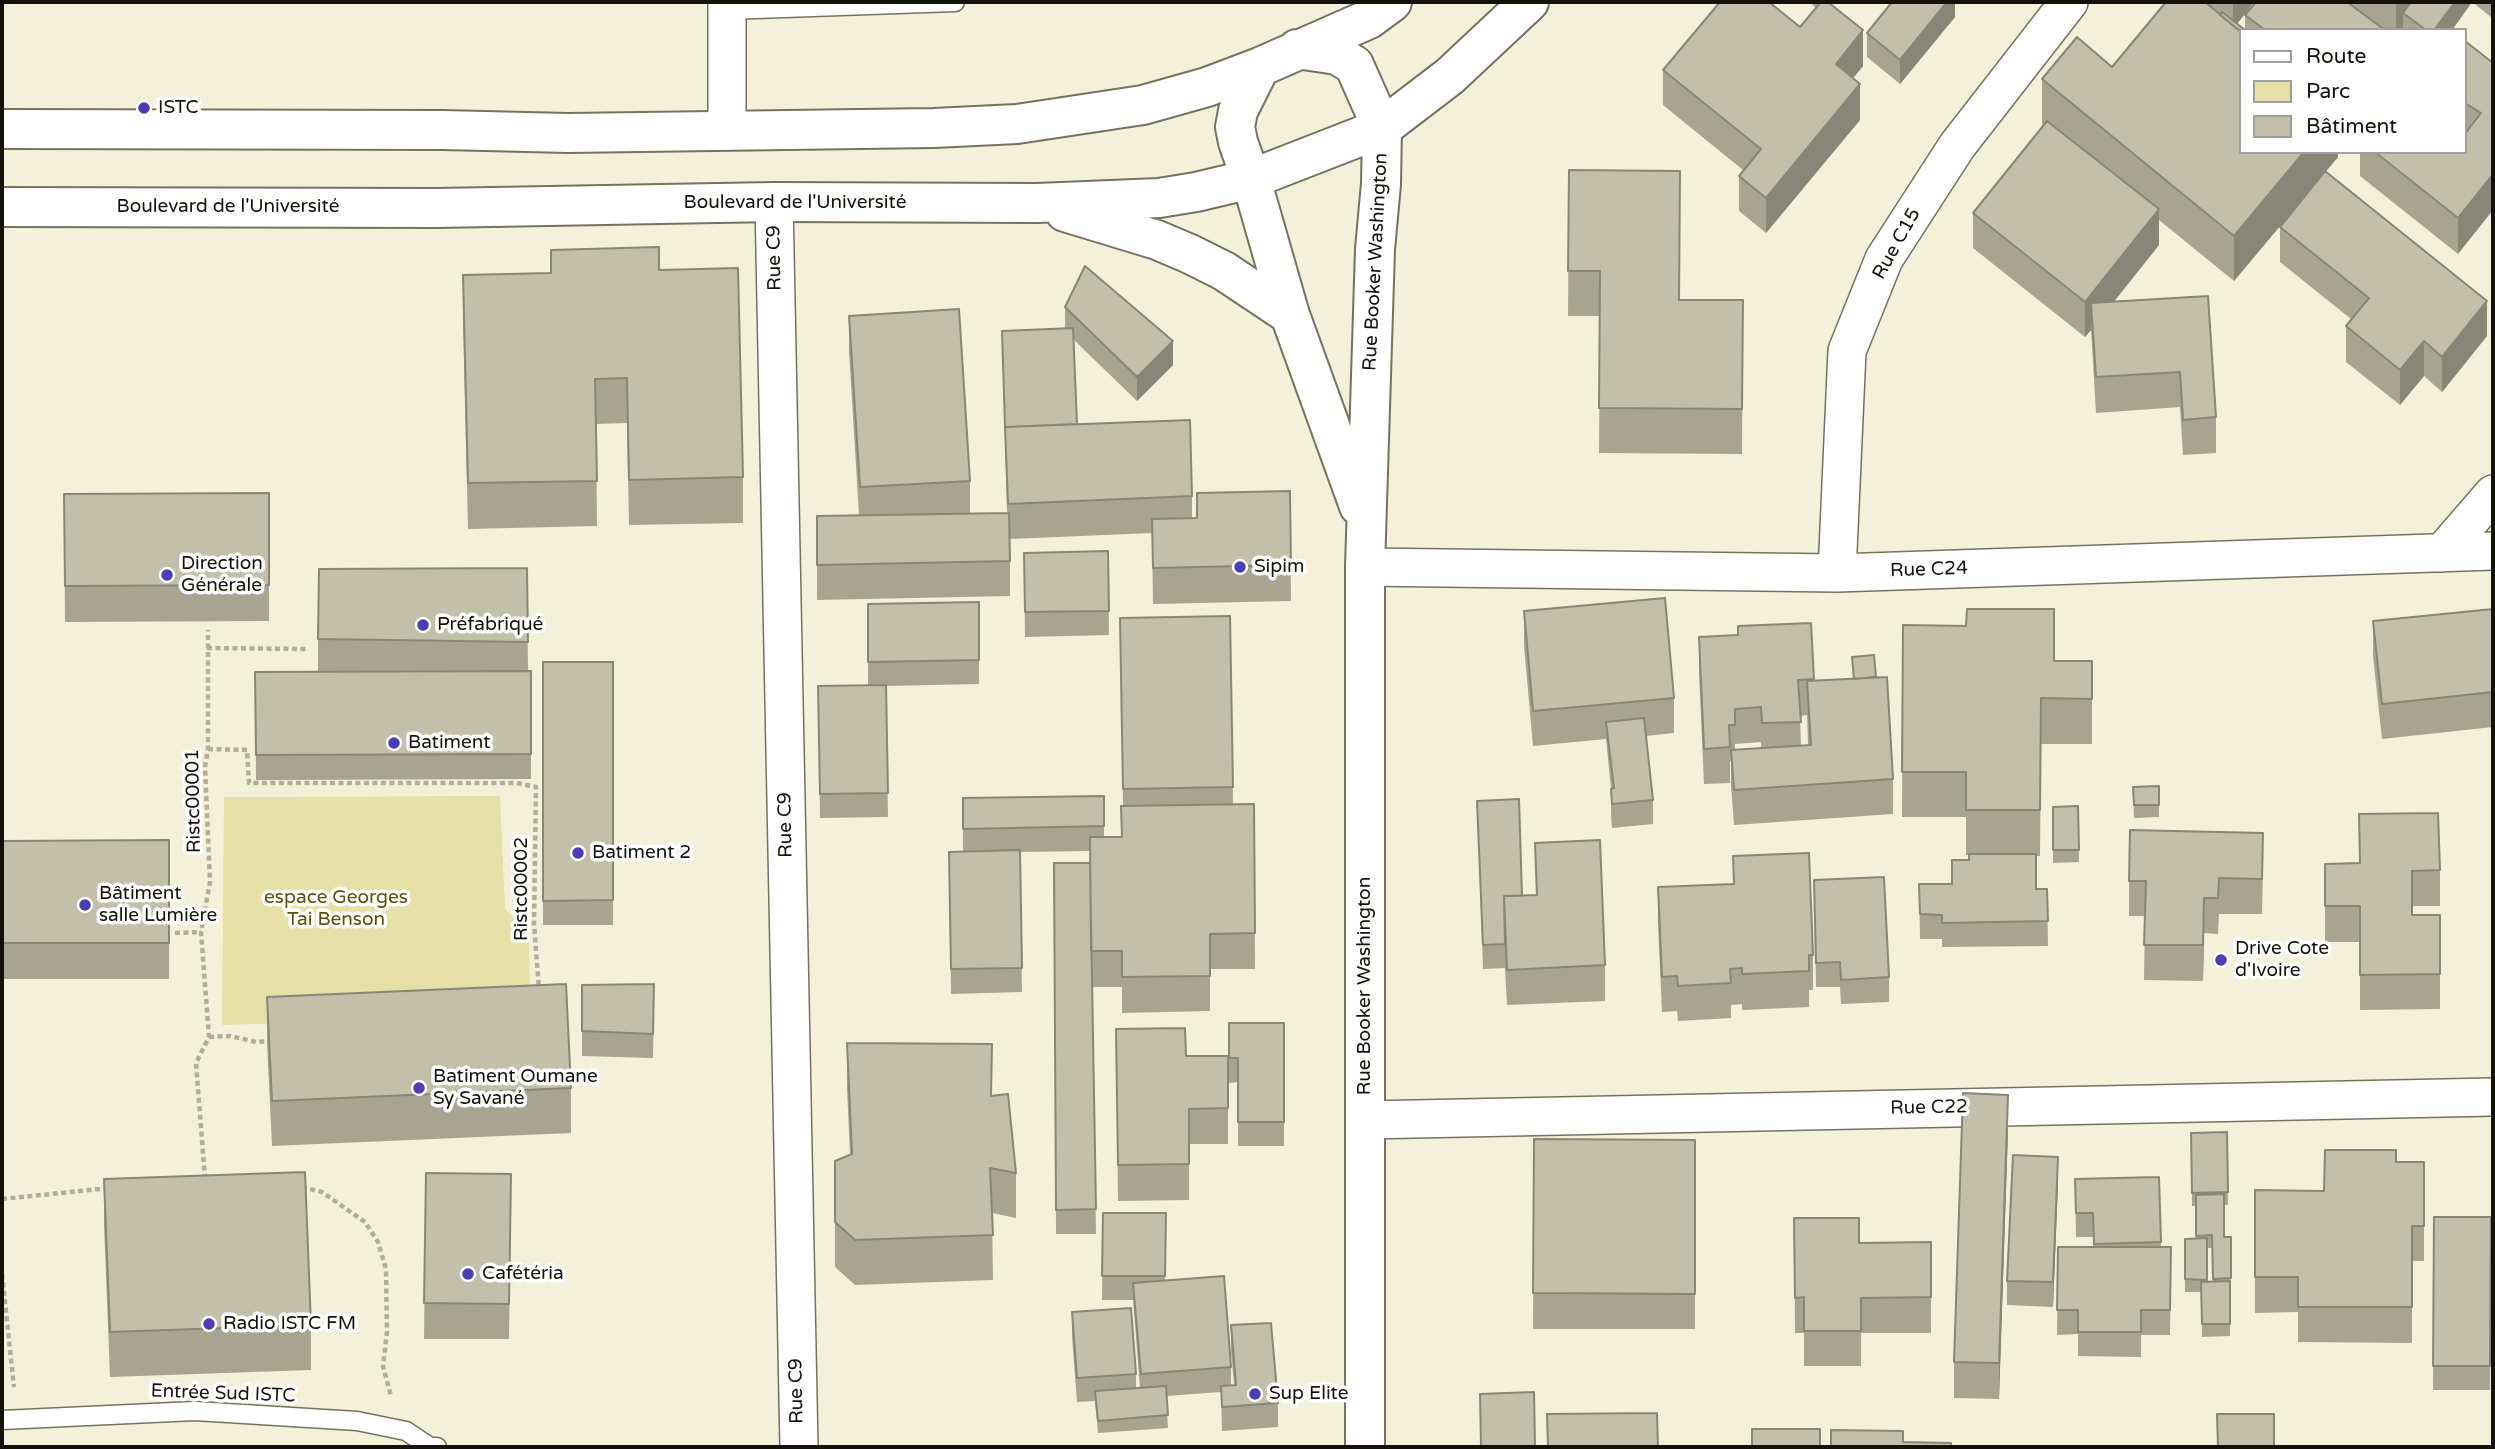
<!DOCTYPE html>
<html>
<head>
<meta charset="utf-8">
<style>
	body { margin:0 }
	#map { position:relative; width:2495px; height:1449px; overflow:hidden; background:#f4f1db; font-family:"Varela Round",sans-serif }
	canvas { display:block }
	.frame { position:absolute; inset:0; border:4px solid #13120a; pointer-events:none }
	.legend { position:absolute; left:2239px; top:28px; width:228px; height:126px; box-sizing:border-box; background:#fff; border:2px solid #a1a09d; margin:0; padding:9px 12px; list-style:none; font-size:21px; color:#13120a }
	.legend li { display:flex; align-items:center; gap:14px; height:35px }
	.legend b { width:35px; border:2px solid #a1a09d }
</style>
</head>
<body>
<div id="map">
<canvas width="2495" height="1449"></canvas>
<div class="frame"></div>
<ul class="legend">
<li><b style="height:9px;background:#fff"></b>Route</li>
<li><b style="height:19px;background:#e6dfa7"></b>Parc</li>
<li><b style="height:19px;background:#c2c0aa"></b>Bâtiment</li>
</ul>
</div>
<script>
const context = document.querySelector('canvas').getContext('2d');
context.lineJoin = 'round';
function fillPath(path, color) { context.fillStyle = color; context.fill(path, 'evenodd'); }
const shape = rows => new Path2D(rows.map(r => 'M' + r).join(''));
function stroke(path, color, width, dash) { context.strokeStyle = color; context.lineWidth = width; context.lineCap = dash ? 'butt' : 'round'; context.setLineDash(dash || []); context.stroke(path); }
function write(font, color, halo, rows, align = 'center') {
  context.font = font + ' "Varela Round",sans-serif'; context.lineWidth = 7; context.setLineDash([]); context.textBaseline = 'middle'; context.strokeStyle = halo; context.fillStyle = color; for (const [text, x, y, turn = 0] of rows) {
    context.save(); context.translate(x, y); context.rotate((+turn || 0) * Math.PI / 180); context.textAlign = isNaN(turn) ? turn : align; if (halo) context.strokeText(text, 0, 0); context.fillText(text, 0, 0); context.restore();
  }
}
fillPath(shape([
	[500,796,505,909,519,923,529,942,530,1016,222,1025,224,797]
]), '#e6dfa7');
const service = shape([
	[727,10,955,2],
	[2,1420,195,1411,357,1421,406,1431,430,1447,437,1447]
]);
const minor = shape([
	[727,2,727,131],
	[774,202,799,1447],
	[2442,553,2493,494],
	[1365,567,1837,573,2493,551],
	[1837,573,1847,351,1884,259,1957,146,2069,2],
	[1365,1120,2493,1097]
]);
const tertiary = shape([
	[1297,49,1337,55,1354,65,1382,128,1381,184,1375,249,1365,567,1365,1447],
	[1260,67,1238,111,1235,127,1238,142,1251,179,1290,315,1359,506],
	[2,129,443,130,568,133,934,128,1017,124,1143,105,1207,87,1260,67,1369,19,1392,2],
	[2,207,436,208,774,202,1037,203,1159,198,1196,192,1251,179,1382,128,1450,76,1529,2],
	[1065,212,1157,240,1190,254,1224,271,1290,315]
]);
stroke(service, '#75735f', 21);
stroke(minor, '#75735f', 40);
stroke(tertiary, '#75735f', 42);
stroke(shape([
	[207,648,308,649],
	[208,749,247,750,249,783,517,783,536,787,534,924,539,989],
	[175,933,201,932],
	[209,1037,230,1036,256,1042,270,1041],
	[205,1179,196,1063,209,1037,201,932,210,882,205,767,208,749,208,630],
	[302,1187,322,1192,365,1222,378,1242,386,1269,387,1332,383,1366,391,1396],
	[2,1199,109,1188],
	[2,1274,14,1387]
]), '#b0ae9c', 4.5, [5, 3.5]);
stroke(service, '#fff', 18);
stroke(minor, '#fff', 37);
stroke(tertiary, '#fff', 38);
fillPath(shape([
	[1809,2,1828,2,1863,66,1853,78,1860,120,1766,233,1739,211,1739,176,1743,170,1663,105,1663,70,1800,27,1816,8],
	[1955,2,1955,17,1900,84,1867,57,1867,33],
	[2166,2,2254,2,2237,24,2338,152,2338,157,2326,171,2487,336,2442,392,2424,376,2400,405,2346,362,2346,326,2351,319,2280,262,2280,227,2299,203,2234,281,2159,220,2159,245,2114,301,2208,296,2216,417,2216,453,2183,455,2180,407,2096,413,2091,330,2085,337,1973,248,1973,213,2044,126,2042,124,2042,79,2112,67],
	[2347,2,2493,2,2491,17,2472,2,2452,30,2383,30,2382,29,2382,30,2245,30,2245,15],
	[2465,41,2493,63,2458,254,2360,176,2360,152,2465,152],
	[1569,170,1679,300,1743,300,1742,454,1599,453,1600,316,1568,316],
	[551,250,659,270,743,477,743,523,629,525,627,423,596,424,597,526,468,529,463,320,463,275,551,273],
	[1065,307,1173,365,1137,401,1074,340,1077,424,1192,496,1192,518,1197,518,1290,491,1291,601,1153,604,1152,533,1010,539,1010,596,817,600,817,516,859,515,849,351,849,316,970,481,970,514,1007,513,1002,331,1065,328],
	[269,493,269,621,65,622,64,494],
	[1108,551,1109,635,1025,637,1024,553],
	[527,568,528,671,531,671,531,779,256,780,255,672,318,672,318,639],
	[979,602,979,684,886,686,888,817,820,818,818,686,868,685,868,604],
	[2493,609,2493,727,2382,739,2373,656,2373,621],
	[1524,611,1674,698,1674,733,1646,736,1653,800,1653,824,1612,828,1611,813,1611,789,1606,739,1533,746,1524,646],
	[1230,616,1233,804,1254,804,1255,969,1210,969,1210,1011,1122,1013,1122,987,1092,987,1096,1234,1056,1234,1054,863,1090,863,1090,851,1020,852,1022,992,951,994,949,852,963,852,963,798,1104,796,1104,837,1121,837,1123,806,1120,618],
	[1811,623,1814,681,1853,679,1852,657,1876,677,1893,779,1893,814,1734,825,1731,785,1731,761,1730,761,1730,783,1704,784,1699,672,1699,637,1738,635],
	[1807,715,1808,745,1801,745,1800,716],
	[1761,742,1761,748,1735,750,1735,744],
	[1903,625,2054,661,2092,661,2092,744,2041,744,2040,856,2036,856,2036,889,2047,889,2048,946,1942,947,1942,939,1920,939,1919,884,1952,884,1952,860,1969,860,1969,855,1966,855,1966,817,1902,817],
	[543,662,613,662,613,925,543,925],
	[2159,786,2159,817,2134,818,2133,787],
	[1477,801,1522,895,1536,895,1535,843,1605,965,1605,1001,1507,1005,1505,968,1483,969],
	[2078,806,2079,862,2053,863,2053,807],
	[169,840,169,979,2,979,2,841],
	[1733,856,1813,955,1813,990,1809,990,1809,1007,1742,1010,1742,1004,1731,1005,1731,1018,1678,1021,1677,1011,1662,1012,1658,923,1658,887,1733,884],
	[2325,864,2440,870,2440,906,2412,906,2412,915,2440,915,2440,1009,2360,1010,2360,942,2325,942],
	[2263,868,2262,914,2219,914,2218,934,2204,933,2203,981,2144,980,2145,916,2129,916,2129,881],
	[1814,880,1889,977,1889,1002,1841,1004,1840,987,1816,987],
	[582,985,654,1008,653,1058,582,1056],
	[267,997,571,1088,571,1133,272,1146,267,1043],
	[1229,1023,1284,1023,1284,1146,1238,1146,1238,1082,1229,1083],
	[1116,1029,1186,1056,1228,1056,1228,1144,1189,1144,1189,1200,1118,1201],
	[847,1043,992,1096,1016,1173,1016,1218,992,1213,993,1280,855,1285,835,1267,835,1161,850,1155,847,1088],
	[2008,1130,1999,1399,1954,1398,1954,1362],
	[2227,1132,2228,1205,2224,1205,2224,1237,2231,1237,2230,1336,2202,1337,2201,1292,2185,1292,2185,1239,2196,1238,2196,1206,2192,1206,2191,1133],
	[2207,1248,2212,1248,2213,1282,2207,1282],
	[1534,1139,1695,1140,1695,1329,1533,1329],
	[2396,1162,2424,1162,2424,1261,2412,1261,2412,1343,2298,1342,2298,1312,2255,1313,2255,1190,2324,1191],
	[426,1173,511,1210,509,1339,424,1339],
	[2159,1177,2161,1247,2171,1247,2170,1335,2141,1335,2141,1357,2078,1356,2078,1334,2057,1335,2058,1247,2093,1247,2093,1237,2076,1237,2075,1179],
	[104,1179,311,1325,311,1370,110,1377,104,1225],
	[2058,1181,2053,1307,2007,1305,2007,1281],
	[1103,1213,1166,1213,1165,1280,1231,1367,1231,1385,1234,1385,1231,1350,1231,1325,1278,1403,1278,1427,1222,1431,1221,1392,1166,1396,1168,1428,1098,1433,1095,1401,1077,1402,1072,1337,1072,1312,1136,1374,1136,1388,1140,1388,1133,1300,1102,1300],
	[2434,1217,2491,1217,2490,1390,2433,1390],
	[1794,1218,1859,1243,1931,1242,1931,1333,1861,1333,1861,1366,1804,1366,1804,1333,1795,1333]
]), '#a7a592');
fillPath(shape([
	[1947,2,1955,2,1955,17,1900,84,1900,60],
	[2235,2,2254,2,2233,29,2233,4],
	[2398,2,2426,2,2403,13,2403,30,2396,30,2396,4],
	[2455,2,2472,2,2452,30,2434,30],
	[2491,2,2493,2,2493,14,2491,17],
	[1863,30,1863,66,1836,99,1836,64],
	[1860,84,1860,120,1766,233,1766,198],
	[2304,152,2338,152,2338,157,2234,281,2234,236],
	[2493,174,2493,210,2458,254,2458,218],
	[2159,209,2159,245,2093,328,2091,303,2091,330,2085,337,2085,302],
	[2487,301,2487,336,2442,392,2442,357],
	[1173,341,1173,365,1137,401,1137,377],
	[2424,341,2424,376,2400,405,2400,370],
	[2204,898,2204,933,2203,981,2203,945],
	[2008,1095,2008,1130,1999,1399,1999,1363],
	[2058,1157,2058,1181,2053,1307,2053,1282]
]), '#888677');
const building = shape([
	[1720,2,1769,2,1800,27,1821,2,1828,2,1863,30,1836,64,1860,84,1766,198,1739,176,1761,149,1663,70,1720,2],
	[1892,2,1947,2,1900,60,1867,33,1892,2],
	[2166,2,2205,2,2241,32,2241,152,2304,152,2234,236,2042,79,2077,37,2112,67,2166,2],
	[2256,2,2347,2,2382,28,2380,30,2265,30,2245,15,2256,2],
	[2411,2,2455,2,2434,30,2426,30,2403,13,2411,2],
	[2222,12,2245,30,2241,30,2241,32,2220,15,2222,12],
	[2465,41,2493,63,2493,174,2458,218,2375,152,2465,152,2465,134,2481,113,2465,103,2465,41],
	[2047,121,2159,209,2085,302,1973,213,2047,121],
	[1569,170,1680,171,1679,300,1743,300,1742,409,1599,408,1600,271,1568,271,1569,170],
	[2325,171,2487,301,2442,357,2424,341,2400,370,2346,326,2369,298,2280,227,2325,171],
	[659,247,659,270,738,268,743,477,629,480,627,378,595,379,597,481,468,483,463,275,551,273,551,250,659,247],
	[1085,266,1173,341,1137,377,1065,307,1085,266],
	[2208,296,2216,417,2183,420,2180,372,2096,377,2091,303,2208,296],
	[959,309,970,481,860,487,849,316,959,309],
	[1073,328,1077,424,1005,427,1002,331,1073,328],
	[1190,420,1192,496,1008,504,1005,427,1190,420],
	[1290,491,1291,565,1153,568,1152,519,1197,518,1197,493,1290,491],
	[269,493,269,585,65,586,64,494,269,493],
	[1009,513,1010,561,817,565,817,516,1009,513],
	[1108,551,1109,611,1025,612,1024,553,1108,551],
	[527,568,528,642,318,639,319,569,527,568],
	[1665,598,1674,698,1533,711,1524,611,1665,598],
	[979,602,979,660,868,662,868,604,979,602],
	[1967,609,2054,609,2054,661,2092,661,2092,699,2041,698,2040,810,1966,810,1966,772,1902,772,1903,625,1966,626,1967,609],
	[2493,609,2493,692,2382,704,2373,621,2493,609],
	[1230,616,1233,787,1123,789,1120,618,1230,616],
	[1811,623,1814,679,1798,680,1801,722,1762,723,1761,707,1735,709,1735,725,1729,725,1730,747,1704,749,1699,637,1738,635,1738,626,1811,623],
	[1874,655,1876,677,1854,679,1852,657,1874,655],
	[543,662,613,662,613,900,543,901,543,662],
	[531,671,531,754,256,755,255,672,531,671],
	[1887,677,1893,779,1734,790,1731,750,1811,745,1807,681,1887,677],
	[886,685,888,793,820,794,818,686,886,685],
	[1644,718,1653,800,1612,804,1611,789,1614,788,1606,722,1644,718],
	[2159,786,2159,805,2134,805,2133,787,2159,786],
	[1104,796,1104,826,963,829,963,798,1104,796],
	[1519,799,1522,896,1504,896,1505,944,1483,945,1477,801,1519,799],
	[1254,804,1255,933,1210,934,1210,976,1122,977,1122,951,1091,951,1090,837,1122,837,1121,806,1254,804],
	[2078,806,2079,850,2053,850,2053,807,2078,806],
	[2438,813,2440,870,2412,871,2412,915,2440,915,2440,974,2360,975,2360,906,2325,906,2325,864,2360,863,2359,814,2438,813],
	[2130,830,2263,833,2262,879,2219,878,2218,898,2204,898,2203,945,2144,945,2146,881,2129,881,2130,830],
	[169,840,169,943,2,943,2,841,169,840],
	[1600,840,1605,965,1507,970,1504,896,1537,895,1535,843,1600,840],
	[1020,850,1022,968,951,969,949,852,1020,850],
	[1809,853,1813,955,1809,955,1809,971,1742,974,1742,968,1730,969,1731,983,1678,986,1677,976,1662,977,1658,887,1734,884,1733,856,1809,853],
	[1969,854,2036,854,2036,889,2047,889,2048,921,1942,923,1942,915,1920,914,1919,884,1952,884,1952,860,1969,860,1969,854],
	[1054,863,1090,863,1096,1209,1056,1210,1054,863],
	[1884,877,1889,977,1841,980,1840,962,1816,963,1814,880,1884,877],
	[566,984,571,1088,272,1101,267,997,566,984],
	[654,984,653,1034,582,1031,582,985,654,984],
	[1229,1023,1284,1023,1284,1122,1238,1122,1238,1058,1229,1058,1229,1023],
	[1185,1028,1186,1056,1228,1056,1228,1108,1189,1109,1189,1164,1118,1165,1116,1029,1185,1028],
	[847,1043,992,1044,991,1096,1008,1094,1016,1173,990,1168,993,1235,855,1240,835,1222,835,1161,852,1154,847,1043],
	[1963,1093,2008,1095,1999,1363,1954,1362,1963,1093],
	[2227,1132,2228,1192,2192,1193,2191,1133,2227,1132],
	[1534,1139,1695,1140,1695,1294,1533,1293,1534,1139],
	[2325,1150,2396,1150,2396,1162,2424,1162,2424,1226,2412,1226,2412,1307,2298,1307,2298,1277,2255,1277,2255,1190,2324,1191,2325,1150],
	[2013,1155,2058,1157,2053,1282,2007,1281,2013,1155],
	[305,1172,311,1325,110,1332,104,1179,305,1172],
	[426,1173,511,1174,509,1304,424,1303,426,1173],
	[2159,1177,2161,1242,2094,1244,2093,1213,2076,1213,2075,1179,2159,1177],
	[2224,1194,2224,1237,2231,1237,2231,1278,2213,1279,2212,1235,2196,1236,2196,1195,2224,1194],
	[1103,1213,1166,1213,1165,1276,1102,1276,1103,1213],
	[2434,1217,2491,1217,2490,1366,2433,1366,2434,1217],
	[1794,1218,1859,1218,1859,1243,1931,1242,1931,1297,1861,1298,1861,1331,1804,1331,1804,1297,1795,1298,1794,1218],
	[2207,1238,2207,1280,2185,1279,2185,1239,2207,1238],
	[2058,1247,2171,1247,2170,1310,2141,1310,2141,1332,2078,1332,2078,1310,2057,1310,2058,1247],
	[1224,1276,1231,1367,1141,1374,1133,1283,1224,1276],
	[2230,1281,2230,1324,2202,1324,2201,1282,2230,1281],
	[1131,1308,1136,1374,1077,1378,1072,1312,1131,1308],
	[1271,1323,1278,1403,1222,1407,1221,1386,1236,1385,1231,1325,1271,1323],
	[1166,1386,1168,1415,1098,1421,1095,1391,1166,1386],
	[1534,1392,1535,1447,1481,1447,1480,1394,1534,1392],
	[1657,1413,1658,1447,1548,1447,1547,1414,1657,1413],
	[2217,1414,2274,1414,2274,1447,2218,1447,2217,1414],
	[1752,1429,1820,1429,1820,1447,1704,1447,1704,1446,1752,1446,1752,1429],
	[1831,1430,1903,1431,1903,1442,1951,1443,1951,1447,1831,1447,1831,1430]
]);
fillPath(building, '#c2c0aa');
stroke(building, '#888677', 2);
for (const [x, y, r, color] of [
	[144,108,7,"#4a3eb4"],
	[1240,567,7,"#4a3eb4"],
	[167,575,7,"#4a3eb4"],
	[423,625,7,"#4a3eb4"],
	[394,743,7,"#4a3eb4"],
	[578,853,7,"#4a3eb4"],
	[85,905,7,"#4a3eb4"],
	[2221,960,7,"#4a3eb4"],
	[419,1088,7,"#4a3eb4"],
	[468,1274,7,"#4a3eb4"],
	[209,1324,7,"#4a3eb4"],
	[1255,1394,7,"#4a3eb4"]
]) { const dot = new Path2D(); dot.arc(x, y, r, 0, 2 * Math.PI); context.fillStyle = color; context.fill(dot); stroke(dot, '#fff', 2.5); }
write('19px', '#13120a', '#fff', [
	["ISTC",158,108],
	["Direction",181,564],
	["Générale",181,586],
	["Sipim",1254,567],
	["Préfabriqué",437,625],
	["Batiment",408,743],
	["Batiment 2",592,853],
	["Bâtiment",99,894],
	["salle Lumière",99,916],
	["Drive Cote",2235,949],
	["d'Ivoire",2235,971],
	["Batiment Oumane",433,1077],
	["Sy Savané",433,1099],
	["Cafétéria",482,1274],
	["Radio ISTC FM",223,1324],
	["Sup Elite",1269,1394]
], 'left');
write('19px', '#13120a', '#fff', [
	["Boulevard de l'Université",795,203],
	["Boulevard de l'Université",228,207],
	["Rue C15",1897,244,-61],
	["Rue C9",775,258,-91],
	["Rue Booker Washington",1376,262,-87],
	["Rue C24",1929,570,-2],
	["Ristc00001",194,801,-91],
	["Rue C9",786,825,-91],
	["Ristc00002",522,889,-90],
	["Rue Booker Washington",1365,986,-90],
	["Rue C22",1929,1108,-1],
	["Rue C9",797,1391,-91],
	["Entrée Sud ISTC",223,1394,2]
]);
write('19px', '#5c5203', '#fff', [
	["espace Georges",336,898],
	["Tai Benson",336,920]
]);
</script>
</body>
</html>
